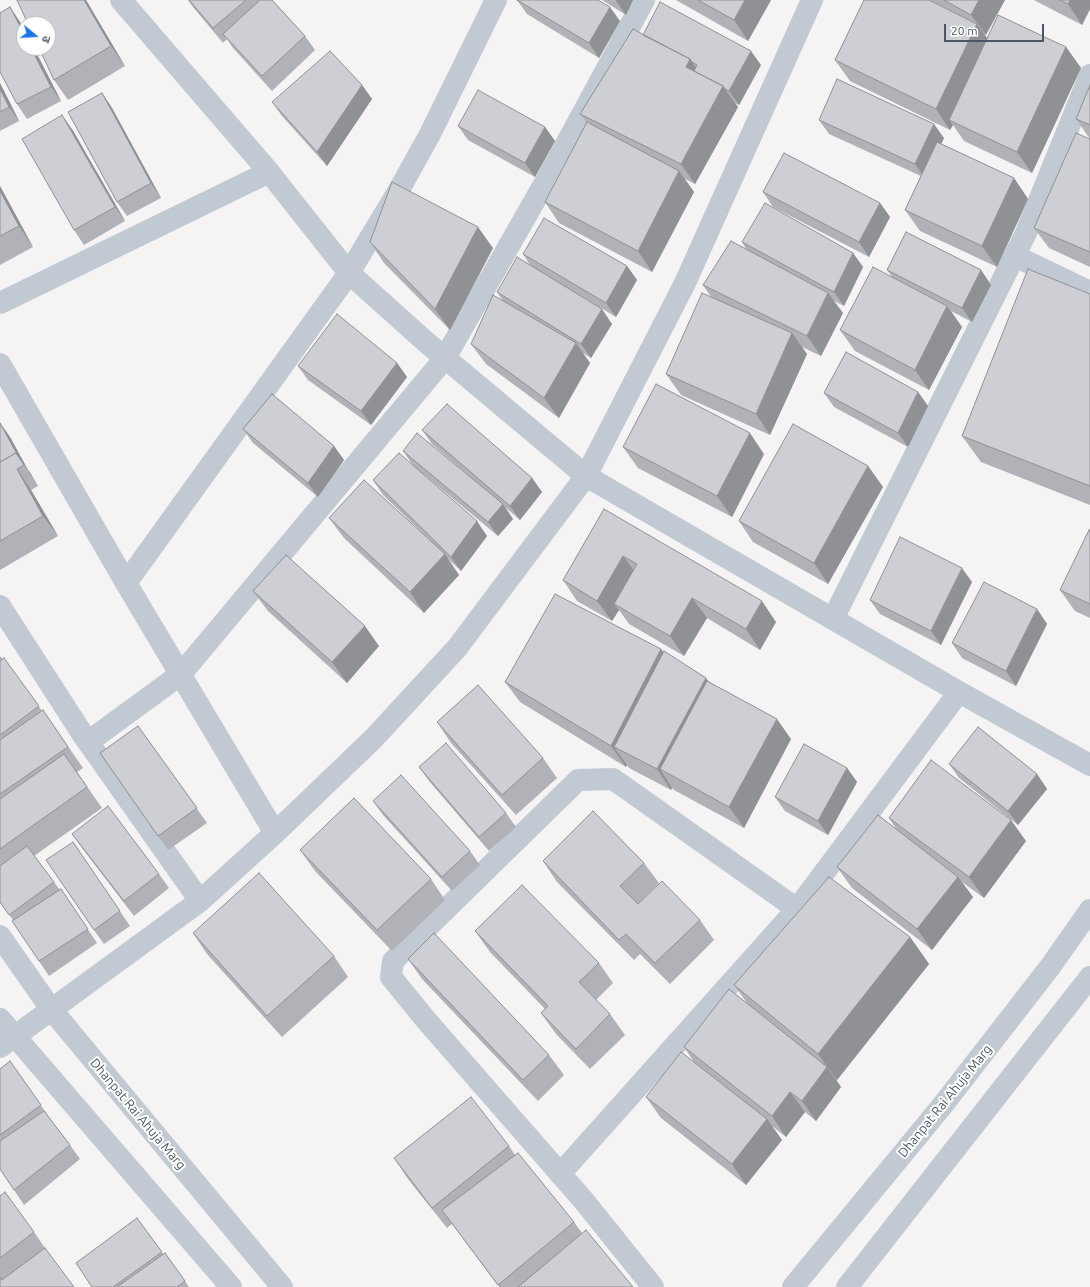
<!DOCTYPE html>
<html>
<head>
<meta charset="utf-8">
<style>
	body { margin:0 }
	#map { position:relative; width:1090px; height:1287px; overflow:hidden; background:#f5f3f3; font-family:Ubuntu,"Noto Sans Devanagari",sans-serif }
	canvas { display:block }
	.north { position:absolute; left:16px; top:16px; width:40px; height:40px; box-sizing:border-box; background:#fff; border:1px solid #b7bbc0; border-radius:50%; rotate:108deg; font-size:11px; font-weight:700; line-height:16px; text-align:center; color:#4a5661 }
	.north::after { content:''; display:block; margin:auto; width:14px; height:18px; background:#1a73e8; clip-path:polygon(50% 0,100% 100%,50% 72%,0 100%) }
	.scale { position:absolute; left:944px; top:24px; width:100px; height:18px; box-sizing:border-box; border:2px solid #4a5661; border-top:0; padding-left:5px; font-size:12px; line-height:14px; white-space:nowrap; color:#4a5661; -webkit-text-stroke:3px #fff; paint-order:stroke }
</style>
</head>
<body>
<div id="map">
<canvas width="1090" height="1287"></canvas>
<div class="north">उ</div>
<div class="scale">20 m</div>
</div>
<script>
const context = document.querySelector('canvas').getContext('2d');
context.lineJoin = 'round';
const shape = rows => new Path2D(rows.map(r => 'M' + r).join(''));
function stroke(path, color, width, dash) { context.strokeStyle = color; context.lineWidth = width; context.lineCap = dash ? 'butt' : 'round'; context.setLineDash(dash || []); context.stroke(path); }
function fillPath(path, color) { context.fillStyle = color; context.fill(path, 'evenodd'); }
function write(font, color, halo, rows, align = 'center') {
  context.font = font + ' Ubuntu,sans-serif'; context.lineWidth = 4; context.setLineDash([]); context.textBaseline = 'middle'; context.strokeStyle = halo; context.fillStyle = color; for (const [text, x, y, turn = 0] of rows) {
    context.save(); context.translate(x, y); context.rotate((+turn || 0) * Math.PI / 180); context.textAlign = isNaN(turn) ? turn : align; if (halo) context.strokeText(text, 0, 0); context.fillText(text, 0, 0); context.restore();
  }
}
stroke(shape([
	[121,0,269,172,349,273,426,342,586,476,959,692,1090,765],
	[1015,256,1090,292],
	[0,303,269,172],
	[0,364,126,583,275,833],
	[126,583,349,273,399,190,430,134,496,0],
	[0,606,83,735,200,901],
	[833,619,1026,233,1090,75],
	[88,742,181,674,445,358,551,172,644,0],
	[0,936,51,1009,282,1287],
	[0,1019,231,1287],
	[0,1047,200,901,275,833,374,738,457,648,586,476,685,283,812,0],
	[560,1174,797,909,959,692],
	[653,1287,584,1201,426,1020,391,977,393,961,578,780,613,779,797,909],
	[793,1287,942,1106,1050,967,1090,910],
	[847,1287,1090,977]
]), '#c1cad2', 22);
fillPath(shape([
	[17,0,86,0,125,66,68,100,54,80],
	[188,0,272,0,305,36,315,50,272,91,233,48,227,39,223,43,193,7],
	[517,0,620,21,599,58,527,14],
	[602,0,633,0,626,15],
	[676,0,771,0,748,41],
	[864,0,1005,0,985,35,987,38,1066,47,1081,68,1032,173,964,141,953,125,950,130,850,81,835,60],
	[1034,0,1090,0,1090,9,1082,25],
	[10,7,20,22,61,101,27,119,17,104],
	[643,35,761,65,739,105,735,103,738,107,695,184,685,179,694,192,652,272,559,223,545,202,587,123,580,114],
	[0,83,19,121,0,131],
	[362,85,372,99,327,166,282,116,272,102],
	[1090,85,1090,267,1049,248,1034,228,1090,139,1076,119],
	[102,93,112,108,161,198,127,216,117,202],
	[819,120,944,138,941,144,1014,178,1028,199,997,267,920,231,905,210,921,176,829,134],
	[458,126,545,127,555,141,535,177,468,140],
	[72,129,125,221,84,245,74,230],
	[0,186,33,247,0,265],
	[763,192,880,203,890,217,869,257,773,207],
	[370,242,493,248,450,330,384,263],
	[742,242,853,253,863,267,844,306,834,301,843,313,821,356,802,347,807,354,770,435,681,395,666,374,711,297,703,285,746,249],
	[523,254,627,266,637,280,616,317,581,296,612,324,591,358,583,353,590,363,559,418,486,364,471,344,503,301,497,292,530,265],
	[887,270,981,270,991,285,972,322,951,311,962,327,929,390,855,351,840,330,893,278],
	[1090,294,1090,505,981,462,962,436],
	[397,363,407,377,371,425,308,380,298,366],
	[918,392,928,406,908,447,834,407,824,393],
	[0,423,10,437,28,470,38,486,31,490,58,536,0,570],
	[243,429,334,446,344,460,318,497,253,443],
	[422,430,532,478,542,492,520,520,505,507,513,519,498,536,421,472,487,536,461,571,446,557,459,575,424,613,344,538,329,518,431,541,383,495,373,480,412,464,403,451,467,474,432,444],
	[623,447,764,454,732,517,638,468],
	[868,466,883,487,828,584,753,542,739,521],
	[604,509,776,622,760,650,707,618,684,656,629,624,619,610,612,621,577,601,563,580],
	[1090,530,1090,618,1075,611,1060,590],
	[972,582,941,645,880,614,870,600],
	[253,591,379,646,347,683,268,611],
	[1037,609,1047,624,1016,686,962,658,952,643],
	[661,649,663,652,706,678,708,681,791,739,744,828,674,790,672,788,671,790,629,768,627,765,626,767,520,702,505,682],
	[0,656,3,659,4,658,42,711,43,710,83,768,77,772,102,808,34,856,60,890,61,889,97,943,49,976,39,961,13,920,0,903],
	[437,722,543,758,557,778,516,815,451,743],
	[138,726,207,823,168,850,100,753],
	[949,764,1037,774,1047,789,1018,825,959,778],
	[419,767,506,813,516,827,489,851,429,781],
	[847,768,857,782,828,835,785,811,775,797],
	[373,801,470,851,480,865,452,891,383,815],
	[889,818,1026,841,984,898,962,882,973,897,932,950,852,888,837,867,897,830],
	[72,834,159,874,169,888,134,916,82,848],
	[73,842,130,926,104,944,94,930],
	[300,850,431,879,445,900,392,951,315,871],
	[543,861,644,863,659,883,638,904,700,920,714,940,670,984,640,954,634,960,557,882],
	[475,931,599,963,613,983,596,1000,610,1014,625,1035,590,1069,556,1034,541,1013,545,1009,490,952],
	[193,933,334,956,348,977,282,1037,207,954],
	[910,937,929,964,837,1080,836,1079,841,1087,816,1121,805,1112,786,1137,772,1126,782,1140,746,1185,661,1118,646,1097,694,1062,684,1047,747,1003,734,985],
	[408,959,549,1055,564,1075,538,1101,422,979],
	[10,1061,51,1120,70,1145,80,1159,24,1205,0,1169,0,1069],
	[509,1146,515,1155,574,1222,582,1233,633,1287,499,1287,452,1224,447,1228,408,1179,394,1158],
	[0,1194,34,1232,45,1248,0,1287],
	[137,1218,163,1254,165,1253,189,1287,92,1287]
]), '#b0b2b7');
fillPath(shape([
	[84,0,86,0,125,66,111,46],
	[616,0,633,0,626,15,616,1],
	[745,0,771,0,748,41,734,20],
	[979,0,1005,0,986,35,971,15],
	[1070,0,1090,0,1090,9,1082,25,1068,4],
	[10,7,20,22,24,29,24,34],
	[610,7,620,21,599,58,589,43],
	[977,24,992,45,949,120,953,125,950,130,936,109],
	[1066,47,1081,68,1032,173,1017,152],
	[31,48,34,48,61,101,51,87],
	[751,51,761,65,739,105,729,91],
	[690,59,702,77,686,67],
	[0,83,19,121,9,107,0,89],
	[362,85,372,99,327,166,317,152],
	[723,86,738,107,695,184,681,164],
	[102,93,112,108,161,198,151,183],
	[62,115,72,129,125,221,115,207],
	[934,124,944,138,925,178,915,164],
	[545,127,555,141,535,177,525,163],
	[679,171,694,192,652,272,638,251],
	[1014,178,1028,199,997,267,982,246],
	[0,186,33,247,19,226,0,191],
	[880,203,890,217,869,257,859,242],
	[478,227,493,248,450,330,435,309],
	[853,253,863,267,844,306,834,292],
	[627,266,637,280,616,317,606,303],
	[981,270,991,285,972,322,962,308],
	[828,293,843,313,821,356,807,336],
	[947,306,962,327,929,390,915,370],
	[602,309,612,324,591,358,581,344],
	[792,333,807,354,770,435,756,414],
	[576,343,590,363,559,418,544,398],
	[397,363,407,377,371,425,361,411],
	[918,392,928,406,908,447,898,433],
	[0,423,10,437,28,470,18,456],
	[750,433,764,454,732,517,717,496],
	[334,446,344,460,318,497,308,483],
	[16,453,31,474,38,486],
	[868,466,883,487,828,584,814,563],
	[17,469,31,490,58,536,43,516],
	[532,478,542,492,520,520,510,506],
	[503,504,513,519,498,536,488,522],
	[477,521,487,536,461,571,451,557],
	[445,554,459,575,424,613,410,592],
	[623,556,638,576,614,604,619,610,612,621,597,601],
	[962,568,972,582,941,645,931,631],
	[692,598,707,618,684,656,670,636],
	[762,601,776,622,760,650,746,629],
	[1037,609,1047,624,1016,686,1006,671],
	[365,626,379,646,347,683,332,662],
	[661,649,676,670,614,747,627,765,626,767,611,746],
	[706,678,721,699,660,769,672,788,671,790,657,769],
	[777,719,791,739,744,828,729,807],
	[847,768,857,782,828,835,818,821],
	[1037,774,1047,789,1018,825,1008,811],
	[1011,820,1026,841,984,898,969,877],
	[958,877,973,897,932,950,917,929],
	[910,937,929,964,837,1080,818,1054],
	[827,1067,841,1087,816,1121,802,1101],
	[790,1092,805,1112,786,1137,772,1116],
	[767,1119,782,1140,746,1185,732,1164]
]), '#909195');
const building = shape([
	[17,0,84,0,111,46,54,80,39,48,48,48,48,24,28,24,17,0],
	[189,0,246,0,213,28,189,0],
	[260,0,272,0,305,36,262,76,223,34,260,0],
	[517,0,598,0,610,7,589,43,517,0],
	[698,0,745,0,734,20,698,0],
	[864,0,929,0,977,24,936,109,835,60,864,0],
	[944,0,979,0,971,15,944,0],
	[1060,0,1070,0,1068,4,1060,0],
	[660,2,751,51,729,91,725,89,723,86,694,71,697,65,692,62,690,59,643,35,660,2],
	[10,7,24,34,24,48,31,48,51,87,17,104,0,72,0,13,10,7],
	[998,15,1066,47,1017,152,949,120,998,15],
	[633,29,690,59,686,67,723,86,681,164,580,114,633,29],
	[330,51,362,85,317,152,272,102,330,51],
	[837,79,934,124,915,164,819,120,837,79],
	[1090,85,1090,125,1076,119,1090,85],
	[0,89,9,107,0,112,0,89],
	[478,90,545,127,525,163,458,126,478,90],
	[102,93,151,183,117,202,68,112,102,93],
	[62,115,115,207,74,230,22,139,62,115],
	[587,122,679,171,638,251,545,202,587,122],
	[1076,133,1090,139,1090,252,1034,228,1076,133],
	[937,142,1014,178,982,246,905,210,937,142],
	[784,153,880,203,859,242,763,192,784,153],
	[392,182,478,227,435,309,370,242,392,182],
	[0,191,19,226,0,236,0,191],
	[765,203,853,253,834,292,742,242,765,203],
	[544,218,627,266,606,303,523,254,544,218],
	[906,232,981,270,962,308,887,270,906,232],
	[731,241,828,293,807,336,703,285,731,241],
	[517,257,602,309,581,344,497,292,517,257],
	[873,267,947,306,915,370,840,330,873,267],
	[1028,269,1090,294,1090,486,962,436,1028,269],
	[702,293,792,333,756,414,666,374,702,293],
	[493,295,576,343,544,398,471,344,493,295],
	[337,314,397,363,361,411,298,366,337,314],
	[846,352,918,392,898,433,824,393,846,352],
	[656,384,750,433,717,496,623,447,656,384],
	[272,394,334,446,308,483,243,429,272,394],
	[447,404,532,478,510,506,422,430,447,404],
	[0,423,18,456,16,453,0,462,0,423],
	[793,424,868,466,814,563,739,521,793,424],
	[417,433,503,504,488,522,403,451,417,433],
	[16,453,24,465,17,469,43,516,0,541,0,462,16,453],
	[399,453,477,521,451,557,373,480,399,453],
	[364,480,445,554,410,592,329,518,364,480],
	[604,509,762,601,746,629,692,598,670,636,614,604,637,564,623,556,597,601,563,580,604,509],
	[1089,530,1090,530,1090,604,1060,590,1089,530],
	[900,537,962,568,931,631,870,600,900,537],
	[286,555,365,626,332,662,253,591,286,555],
	[984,582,1037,609,1006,671,952,643,984,582],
	[555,594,661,649,611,746,505,682,555,594],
	[664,651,706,678,657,769,614,747,664,651],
	[4,658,39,706,0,735,0,661,4,658],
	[707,681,777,719,729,807,660,769,707,681],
	[478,685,543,758,502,795,437,722,478,685],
	[43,710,68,747,0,794,0,740,43,710],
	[138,726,197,808,158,836,100,753,138,726],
	[978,727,1037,774,1008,811,949,764,978,727],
	[446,743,506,813,479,837,419,767,446,743],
	[804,744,847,768,818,821,775,797,804,744],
	[64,754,87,787,0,849,0,799,64,754],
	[931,760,1011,820,969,877,889,818,931,760],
	[401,775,470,851,442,877,373,801,401,775],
	[354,798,431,879,377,930,300,850,354,798],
	[108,806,159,874,124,901,72,834,108,806],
	[593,811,644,863,620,886,638,904,662,881,700,920,655,963,626,934,619,940,543,861,593,811],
	[878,815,958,877,917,929,837,867,878,815],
	[73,842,120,911,94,930,46,860,73,842],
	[27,846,54,882,9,915,0,902,0,866,27,846],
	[259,873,334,956,267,1016,193,933,259,873],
	[829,877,910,937,818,1054,734,985,829,877],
	[522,885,599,963,579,982,610,1014,576,1049,541,1013,548,1006,475,931,522,885],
	[61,889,88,929,39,961,12,921,61,889],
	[434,933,549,1055,523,1080,408,959,434,933],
	[729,989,827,1067,802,1101,790,1092,772,1116,684,1047,729,989],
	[681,1052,767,1119,732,1164,646,1097,681,1052],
	[10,1061,41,1105,0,1135,0,1069,10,1061],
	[471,1097,509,1146,432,1208,394,1158,471,1097],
	[44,1111,70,1145,14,1190,0,1169,0,1141,44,1111],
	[518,1153,574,1222,498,1285,442,1210,518,1153],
	[5,1192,34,1232,0,1258,0,1196,5,1192],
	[137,1218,162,1252,113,1287,92,1287,76,1263,137,1218],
	[586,1230,633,1287,518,1287,586,1230],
	[45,1248,74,1287,0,1287,0,1277,2,1280,45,1248],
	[165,1253,185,1281,177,1287,117,1287,165,1253]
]);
fillPath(building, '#cdcfd5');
stroke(building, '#909195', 1);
write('13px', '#4a5661', '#fff', [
	["Dhanpat Rai Ahuja Marg",945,1101,-51],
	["Dhanpat Rai Ahuja Marg",138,1114,50]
]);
</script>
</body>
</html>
